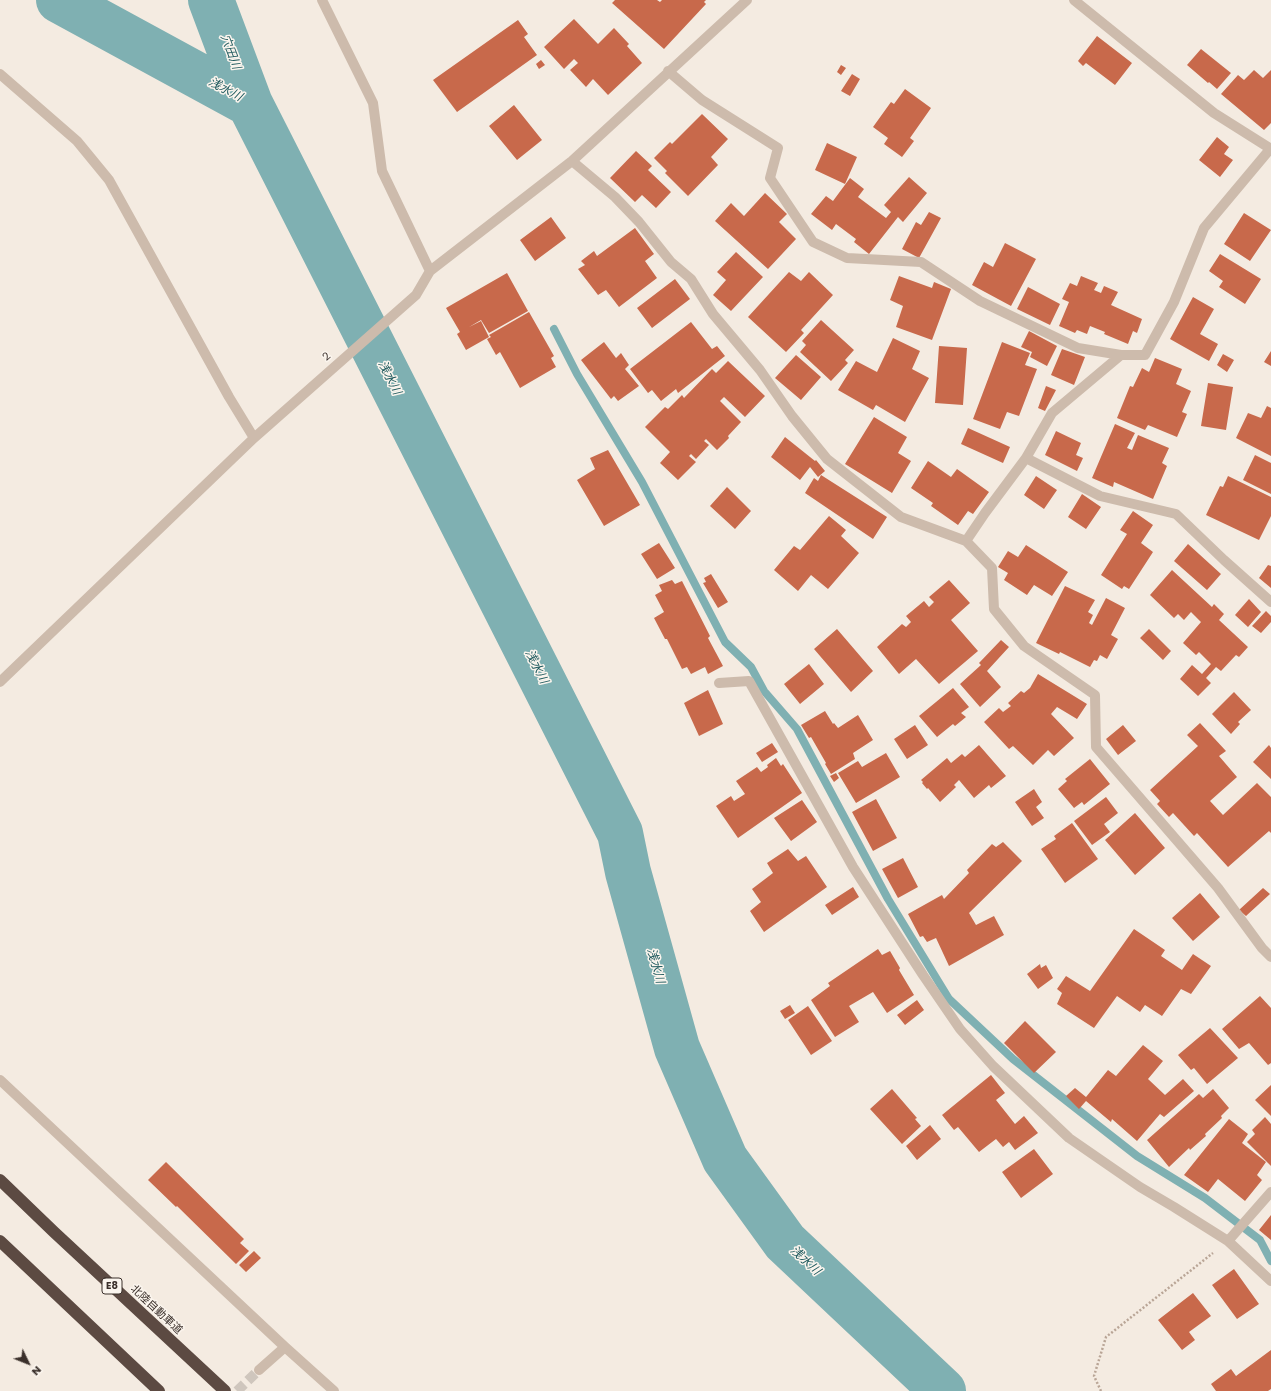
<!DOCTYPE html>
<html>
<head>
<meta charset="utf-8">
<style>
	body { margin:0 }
	#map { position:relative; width:1271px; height:1391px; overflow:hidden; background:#f4ebe1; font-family:Poppins,sans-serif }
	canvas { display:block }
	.north { position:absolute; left:8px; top:1343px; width:40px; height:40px; -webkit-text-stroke:3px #fbf5ee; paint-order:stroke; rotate:133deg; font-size:11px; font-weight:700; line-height:16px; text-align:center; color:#3b302b }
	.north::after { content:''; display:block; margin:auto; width:14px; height:18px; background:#3b302b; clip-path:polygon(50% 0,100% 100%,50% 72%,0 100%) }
</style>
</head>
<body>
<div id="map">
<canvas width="1271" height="1391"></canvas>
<div class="north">N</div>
</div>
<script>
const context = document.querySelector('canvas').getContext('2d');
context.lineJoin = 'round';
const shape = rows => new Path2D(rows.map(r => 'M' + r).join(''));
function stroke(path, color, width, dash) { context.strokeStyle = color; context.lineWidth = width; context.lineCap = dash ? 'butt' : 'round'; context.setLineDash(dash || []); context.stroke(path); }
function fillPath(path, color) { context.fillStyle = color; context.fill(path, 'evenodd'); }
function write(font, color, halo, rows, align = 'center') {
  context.font = font + ' Poppins,"Noto Sans JP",sans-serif'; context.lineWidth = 3; context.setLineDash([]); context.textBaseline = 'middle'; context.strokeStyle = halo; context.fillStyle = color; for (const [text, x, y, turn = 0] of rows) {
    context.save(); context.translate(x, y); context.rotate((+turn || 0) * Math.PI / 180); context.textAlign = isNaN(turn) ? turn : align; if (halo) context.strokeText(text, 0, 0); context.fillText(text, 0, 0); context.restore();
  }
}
stroke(shape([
	[554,329,577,374,642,482,725,642,751,667,764,691,797,729,888,899,949,999,1013,1059,1137,1156,1205,1198,1260,1240,1271,1261]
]), '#7fb0b2', 8);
stroke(shape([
	[59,0,250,104],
	[211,0,250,104,620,833,628,872,677,1048,725,1159,785,1242,943,1391]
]), '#7fb0b2', 46);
fillPath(shape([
	[615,0,657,0,660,2,662,0,706,0,704,2,706,4,664,49,612,3],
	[574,19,598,44,614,28,629,44,627,46,642,63,608,95,593,79,586,87,570,70,578,63,574,59,564,69,544,47],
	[518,20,528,34,524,37,537,55,457,112,433,80],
	[1097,36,1132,63,1115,85,1086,63,1083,66,1078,61],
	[1201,49,1231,73,1217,89,1209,82,1208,83,1187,65],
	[541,60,545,65,539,69,536,64],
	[841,65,846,68,841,75,837,72],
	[1254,70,1263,78,1271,70,1271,123,1264,130,1221,94,1238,75,1244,80],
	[852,74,860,79,850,96,841,91],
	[905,89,931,108,910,138,914,141,902,157,884,144,888,138,873,127,891,102,894,104],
	[514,105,542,140,517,160,489,126],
	[702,114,728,139,711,157,718,165,688,196,665,173,667,171,654,158,670,142,672,144],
	[1217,137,1229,147,1224,154,1233,160,1220,177,1199,160],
	[827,143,857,157,845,184,815,170],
	[636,151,652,166,648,170,671,192,656,208,642,195,635,202,610,178],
	[909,177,927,193,903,222,898,217,869,254,854,242,856,239,836,224,832,230,811,214,826,196,833,201,850,178,864,189,858,197,886,218,891,212,884,205],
	[765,193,787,214,779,222,796,239,768,269,715,221,731,203,744,216],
	[929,212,941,218,919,258,902,249,916,222,921,225],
	[1244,213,1271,230,1250,261,1224,244],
	[551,217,566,238,535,261,520,240],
	[635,228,654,254,645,261,657,278,619,307,606,290,598,295,578,269,585,265,581,261,594,251,597,256],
	[1005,243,1036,259,1011,306,972,285,984,262,993,267],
	[736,252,763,277,731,311,713,295,726,280,717,272],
	[1220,254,1261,279,1245,304,1219,287,1223,281,1209,271],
	[789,272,801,281,809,272,833,295,801,330,804,333,786,352,748,317],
	[507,273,528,311,489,333,481,320,469,327,481,321,489,337,466,350,457,334,460,332,446,308],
	[899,276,932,288,934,282,951,289,932,340,896,327,903,306,890,300],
	[1081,276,1098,283,1094,290,1101,293,1104,286,1118,292,1111,305,1142,319,1137,333,1133,331,1128,344,1104,334,1105,332,1090,326,1087,334,1077,330,1075,333,1059,326,1069,302,1062,299,1070,283,1077,286],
	[675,279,690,299,652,328,637,308],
	[1028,287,1060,304,1050,325,1017,309],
	[1193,297,1214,309,1200,334,1218,344,1209,361,1170,339],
	[529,312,554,356,551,358,556,367,520,388,500,352,496,355,487,339,491,337,489,335],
	[821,320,854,350,845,360,848,363,831,381,800,352,806,345,802,341],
	[691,322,712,349,717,346,725,356,678,393,676,389,661,401,652,390,648,393,630,369],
	[1029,331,1057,346,1047,366,1030,357,1032,352,1021,347],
	[893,338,920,351,912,369,929,378,905,422,876,405,873,410,838,390,856,361,877,372],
	[604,342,616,358,621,353,629,365,625,369,639,386,618,401,614,396,611,399,581,360],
	[1002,342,1030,353,1025,365,1037,369,1019,416,1007,412,1000,429,973,419],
	[939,346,967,348,963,405,935,403],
	[1062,349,1085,357,1074,385,1051,375],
	[1271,351,1271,366,1264,362],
	[1223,354,1234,360,1227,372,1217,365],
	[796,355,821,377,801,400,775,378],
	[1155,358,1182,369,1176,384,1191,391,1182,412,1187,414,1177,437,1148,425,1145,430,1117,418,1130,386,1133,387,1142,368,1149,372],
	[728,361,765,396,745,417,724,397,720,401,741,422,728,436,729,438,717,450,706,439,704,441,709,445,696,459,691,454,689,456,696,462,678,480,660,463,670,452,645,427,665,407,668,409,682,395,684,398,712,369,716,373],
	[1208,383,1233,387,1226,430,1201,426],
	[1046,386,1056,390,1045,411,1038,408],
	[1267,406,1271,408,1271,456,1236,438,1248,413,1261,418],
	[874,417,907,437,898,453,911,461,892,493,845,464],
	[1115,424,1135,433,1127,448,1132,450,1138,435,1169,448,1162,463,1167,466,1153,499,1114,482,1113,487,1092,478],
	[968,428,1010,447,1003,463,961,444],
	[1056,431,1081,443,1076,455,1083,458,1077,471,1045,455],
	[785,437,815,461,816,460,825,471,818,477,810,467,800,480,771,457],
	[608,450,640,505,604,526,577,480,595,469,590,458],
	[1255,455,1271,463,1271,494,1243,480],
	[928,461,951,477,957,469,989,492,973,514,968,511,958,525,931,506,933,503,911,488],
	[821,475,887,517,873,539,805,493,814,478,818,481],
	[1036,476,1057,490,1044,509,1024,495],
	[1228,476,1271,497,1271,516,1259,540,1206,515,1220,486,1223,487],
	[727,487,751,511,735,529,710,506],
	[1082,494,1101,507,1086,529,1068,517],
	[1133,511,1153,525,1141,543,1153,552,1129,589,1124,586,1122,589,1101,575,1127,534,1120,530],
	[829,516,846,530,841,536,859,553,828,589,811,575,798,591,774,570,794,546,800,550],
	[659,543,675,568,657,579,641,554],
	[1188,544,1221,574,1207,590,1174,561],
	[1026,545,1068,572,1052,596,1034,585,1027,595,1004,580,1008,573,998,567,1008,551,1018,557],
	[1268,565,1271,566,1271,588,1259,578],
	[1172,570,1212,607,1214,604,1224,614,1219,620,1248,647,1239,657,1236,655,1221,671,1216,667,1206,678,1211,683,1198,696,1180,679,1192,665,1202,674,1211,664,1199,652,1196,655,1183,643,1201,622,1191,612,1184,620,1178,614,1174,618,1150,595],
	[711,574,728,602,718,608,703,583,706,582,704,578],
	[672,580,675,584,682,581,710,636,708,638,723,666,708,674,705,667,691,674,687,667,682,669,667,639,665,639,654,618,664,612,655,595,662,591,659,585],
	[949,580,970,603,951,620,978,651,939,684,916,659,899,674,877,647,902,624,906,627,911,622,906,616,924,601,929,607,934,602,929,597],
	[1065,586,1095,600,1088,612,1093,615,1089,623,1092,625,1106,598,1125,608,1111,635,1118,639,1107,659,1100,655,1097,661,1094,660,1090,667,1060,652,1059,654,1036,643],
	[1249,599,1261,612,1248,627,1235,615],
	[1266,611,1271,616,1271,622,1261,633,1252,626],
	[837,629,873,671,851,692,814,649],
	[1149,629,1171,651,1163,660,1140,638],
	[1001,640,1009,647,987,671,1001,687,980,707,960,684,981,665,979,663],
	[809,664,824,684,800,704,784,684],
	[1038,674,1087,704,1077,719,1057,707,1051,714,1074,738,1054,756,1048,750,1033,765,1013,746,1009,749,984,722,999,708,1003,712,1011,706,1008,703,1021,691,1024,693,1030,688],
	[953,688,969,707,961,713,966,717,955,726,953,724,937,737,919,716],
	[708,690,723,724,699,736,684,703],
	[1234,692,1251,710,1238,722,1240,724,1231,734,1212,714],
	[825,711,833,724,834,723,838,728,858,715,873,740,853,753,855,759,831,774,825,764,826,763,811,737,809,738,801,725],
	[1200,723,1226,751,1219,756,1237,777,1210,801,1223,815,1257,783,1271,797,1271,833,1269,831,1228,867,1197,833,1194,836,1173,813,1169,817,1157,804,1160,801,1150,790,1198,746,1187,735],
	[915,725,928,745,907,759,894,739],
	[1123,725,1136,741,1118,755,1106,739],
	[772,743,778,752,762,762,756,753],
	[979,745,1006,776,991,788,989,785,974,798,959,780,954,785,956,787,940,802,928,788,927,789,922,783,923,782,921,780,947,758,951,763,962,754,965,757],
	[1269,745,1271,748,1271,779,1253,762],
	[886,753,900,777,856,803,838,773,858,761,862,767],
	[776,758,781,766,783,764,802,793,738,838,716,806,731,796,734,801,745,794,736,781,757,767,761,772,768,767,767,765],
	[1090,759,1110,784,1084,805,1082,802,1074,808,1058,789,1067,781,1065,779],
	[836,773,839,778,834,782,830,776],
	[1034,789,1042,802,1036,807,1044,818,1032,826,1015,802],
	[1106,797,1118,813,1104,824,1110,832,1092,845,1074,821],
	[876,799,897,838,873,851,852,812],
	[802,800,817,822,791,841,774,818],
	[1135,813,1165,848,1135,875,1105,840],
	[1072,823,1098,859,1065,883,1041,849,1056,839,1054,836],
	[1003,842,1022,861,969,913,976,925,994,916,1004,935,949,966,936,938,927,942,923,936,920,937,908,914,942,895,944,899,969,873,967,870,992,844,996,847],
	[788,849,798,861,806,856,827,887,764,932,750,911,761,902,752,889,773,873,767,863],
	[903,858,918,887,898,898,882,869],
	[853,887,859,897,832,915,825,905],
	[1263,888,1270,894,1246,916,1239,910],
	[1200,893,1220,917,1193,941,1172,918],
	[1134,929,1165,950,1161,956,1182,970,1193,954,1211,966,1191,994,1181,989,1162,1016,1145,1005,1140,1012,1117,996,1094,1028,1057,1004,1062,993,1057,989,1066,976,1090,991],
	[878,949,882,955,890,951,900,968,899,970,914,995,887,1013,873,992,849,1006,859,1022,835,1037,811,1000,830,986,828,983],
	[1040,964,1041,968,1046,965,1053,978,1038,989,1027,974],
	[1260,996,1271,1008,1271,1063,1268,1065,1249,1043,1239,1049,1222,1029],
	[917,1000,924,1010,905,1025,897,1015],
	[790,1005,795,1013,785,1019,780,1011],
	[808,1006,832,1041,811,1055,788,1020],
	[1025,1021,1056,1052,1034,1073,1004,1043],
	[1210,1028,1238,1058,1207,1084,1194,1068,1191,1070,1178,1055],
	[1143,1045,1163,1061,1148,1079,1165,1095,1183,1079,1194,1091,1164,1117,1160,1114,1137,1141,1112,1119,1111,1122,1086,1101,1079,1109,1066,1096,1075,1088,1086,1097,1108,1070,1116,1076],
	[991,1075,1005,1093,996,1100,1015,1124,1024,1116,1038,1133,1015,1150,1009,1142,1003,1147,996,1139,979,1152,958,1127,954,1130,942,1115],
	[1271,1085,1271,1116,1255,1100],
	[892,1089,917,1118,915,1119,921,1126,902,1144,870,1109],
	[1213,1089,1229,1108,1221,1116,1222,1118,1205,1134,1206,1136,1190,1150,1189,1148,1169,1167,1147,1140,1199,1094,1203,1098],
	[1265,1117,1271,1124,1271,1166,1247,1142,1255,1134,1252,1130],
	[1229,1119,1248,1134,1242,1143,1266,1162,1257,1175,1262,1180,1245,1201,1218,1179,1208,1192,1184,1175],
	[930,1125,941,1139,917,1160,906,1146],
	[1034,1149,1053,1174,1021,1198,1002,1172],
	[166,1162,244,1239,240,1243,249,1251,236,1264,177,1206,176,1207,148,1180],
	[1271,1215,1271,1240,1259,1230],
	[254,1251,261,1258,246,1272,239,1265],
	[1234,1269,1259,1304,1237,1319,1212,1285],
	[1193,1293,1211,1316,1189,1332,1195,1340,1182,1350,1158,1320],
	[1271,1350,1271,1389,1268,1391,1216,1391,1211,1384,1231,1369,1236,1376]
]), '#c8694b');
stroke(shape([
	[237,1391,259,1370]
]), '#cfc6bd', 10, [10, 5]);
stroke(shape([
	[1101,1391,1094,1376,1106,1337,1213,1253]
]), '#b9a596', 2.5, [2, 2]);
stroke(shape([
	[322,0,373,103,382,171,430,271],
	[1074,0,1214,113,1271,149],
	[668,71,702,100,778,148,770,178,813,242,847,258,921,262,980,301,1078,348,1121,355,1145,355,1174,302,1204,228,1271,148],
	[0,74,77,141,109,180,229,397,254,438],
	[572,161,615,197,639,222,671,262,691,279,713,314,760,370,792,416,827,459,901,517,966,541,992,568,994,609,1024,646,1095,695,1096,747,1218,888,1262,948,1271,957],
	[1026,458,1100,496,1176,514,1224,560,1271,602],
	[966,541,985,513,1026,458,1052,413,1121,355],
	[0,682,254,438,416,295,430,271,572,161,747,0],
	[719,683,749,681,853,867,923,975,960,1029,993,1066,1069,1138,1140,1187,1174,1207,1228,1241,1271,1192],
	[0,1080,285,1347,334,1391],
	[1228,1241,1271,1281],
	[259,1370,285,1347]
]), '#cdbbac', 10);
stroke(shape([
	[0,1180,54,1232,225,1391],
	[0,1241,159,1391]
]), '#5c4a42', 12);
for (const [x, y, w] of [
	[112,1286,20]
]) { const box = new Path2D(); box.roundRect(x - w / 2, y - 8, w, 16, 3); context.fillStyle = '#fbf5ee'; context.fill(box); stroke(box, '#3b302b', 1); }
write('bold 10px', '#3b302b', null, [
	["E8",112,1286]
]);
write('11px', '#3b302b', '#fbf5ee', [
	["2",327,357,-42],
	["北陸自動車道",156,1310,43]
]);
write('italic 12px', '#1f5a5e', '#fbf5ee', [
	["穴田川",230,52,69],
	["浅水川",225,90,28],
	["浅水川",389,378,63],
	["浅水川",536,667,63],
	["浅水川",655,966,74],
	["浅水川",805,1261,43]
]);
</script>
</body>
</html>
